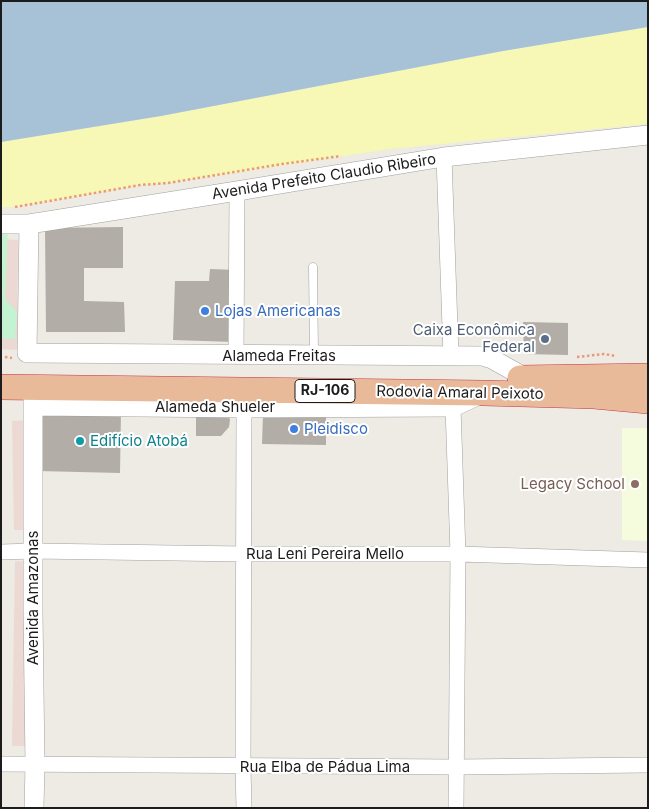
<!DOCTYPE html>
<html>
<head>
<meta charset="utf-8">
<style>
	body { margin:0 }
	#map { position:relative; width:649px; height:809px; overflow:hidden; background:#edebe3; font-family:Inter,sans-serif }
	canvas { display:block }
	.frame { position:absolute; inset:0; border:2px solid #1c1c1c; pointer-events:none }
</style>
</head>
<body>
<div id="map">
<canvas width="649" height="809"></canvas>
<div class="frame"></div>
</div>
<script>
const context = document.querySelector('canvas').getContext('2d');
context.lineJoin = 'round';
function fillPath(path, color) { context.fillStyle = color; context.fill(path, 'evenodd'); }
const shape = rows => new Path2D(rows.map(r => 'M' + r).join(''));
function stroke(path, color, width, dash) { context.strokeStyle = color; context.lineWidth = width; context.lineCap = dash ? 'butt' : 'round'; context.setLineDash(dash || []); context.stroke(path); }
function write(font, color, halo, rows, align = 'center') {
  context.font = font + ' Inter,sans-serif'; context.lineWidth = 4; context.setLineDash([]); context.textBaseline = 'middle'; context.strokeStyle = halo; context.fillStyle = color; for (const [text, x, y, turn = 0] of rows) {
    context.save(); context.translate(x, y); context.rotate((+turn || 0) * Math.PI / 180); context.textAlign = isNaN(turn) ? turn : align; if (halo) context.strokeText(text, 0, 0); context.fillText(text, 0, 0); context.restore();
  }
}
fillPath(shape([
	[1,239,18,240,17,350,1,349],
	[28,420,28,530,14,530,12,421],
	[15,561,30,562,29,746,12,746]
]), '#ecd9d4');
fillPath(shape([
	[622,428,648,428,648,541,622,540]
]), '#f5fbdd');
fillPath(shape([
	[648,27,648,124,390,149,168,183,140,185,58,200,12,207,1,207,1,142,161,116,503,51]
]), '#f7f7b6');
fillPath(shape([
	[1,225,8,225,5,299,17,312,15,339,1,339]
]), '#c3f3d1');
fillPath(shape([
	[1,1,648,1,648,27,503,51,161,116,1,142]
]), '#a7c2d6');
fillPath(shape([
	[123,227,123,268,84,268,84,301,124,302,125,332,46,332,45,228],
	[210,269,236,270,234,342,173,340,175,281,209,281],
	[523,322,568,323,568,355,524,354],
	[39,410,121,411,120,473,38,471],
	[196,410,228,414,230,420,229,427,221,436,196,436],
	[263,414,326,414,326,445,262,444]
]), '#b2ada6');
const service = shape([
	[313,267,314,354]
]);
const minor = shape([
	[444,157,451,356],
	[236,355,237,191],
	[453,407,458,554,456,808],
	[1,552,33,551,244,554,458,554,648,560],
	[1,764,456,767,648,765],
	[244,808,243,767,244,408]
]);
const tertiary = shape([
	[1,224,29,224,237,191,444,157,648,135],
	[29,224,27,353,482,356,492,359,526,378],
	[33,394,33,611,35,765,34,808],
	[33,406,244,408,453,407,479,395]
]);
const trunk = shape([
	[520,378,648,376],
	[1,387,484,393,594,396,648,401]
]);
stroke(service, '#a0a0a0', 9);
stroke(minor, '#a0a0a0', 16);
stroke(tertiary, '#a0a0a0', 20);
stroke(trunk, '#c63449', 26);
stroke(shape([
	[15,207,140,185,168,183,282,164,341,156],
	[5,357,12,358],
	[577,357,604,354,616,356]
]), '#ec9975', 2.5, [2.5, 2.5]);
stroke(service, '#fff', 8);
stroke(minor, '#fff', 15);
stroke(tertiary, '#fff', 19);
stroke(trunk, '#e8ba9a', 25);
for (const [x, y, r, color] of [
	[205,311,5,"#3f7fe0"],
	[545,339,5,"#5c6f8a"],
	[294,429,5,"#3f7fe0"],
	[80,441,5,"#0f9aa8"],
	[635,484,5,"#8d6e63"]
]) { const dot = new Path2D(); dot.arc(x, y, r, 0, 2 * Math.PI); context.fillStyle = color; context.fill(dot); stroke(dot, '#fff', 2); }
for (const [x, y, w] of [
	[325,391,60]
]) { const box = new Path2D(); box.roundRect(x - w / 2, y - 11.5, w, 23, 4); context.fillStyle = '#fff'; context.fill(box); stroke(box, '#1c1c1c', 1); }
write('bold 14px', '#1c1c1c', null, [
	["RJ-106",325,391]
]);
write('15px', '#1c1c1c', '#fff', [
	["Avenida Prefeito Claudio Ribeiro",324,177,-9],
	["Alameda Freitas",279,356],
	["Rodovia Amaral Peixoto",460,393,1],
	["Alameda Shueler",215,407],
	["Rua Leni Pereira Mello",325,554],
	["Avenida Amazonas",33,598,-90],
	["Rua Elba de Pádua Lima",325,767]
]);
write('15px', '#366cbe', '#fff', [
	["Lojas Americanas",215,311],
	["Pleidisco",304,429]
], 'left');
write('15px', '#4e5e75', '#fff', [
	["Caixa Econômica",535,330],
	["Federal",535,347]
], 'right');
write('15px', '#0d838f', '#fff', [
	["Edifício Atobá",90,441]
], 'left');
write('15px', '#785e54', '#fff', [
	["Legacy School",625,484]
], 'right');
</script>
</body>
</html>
